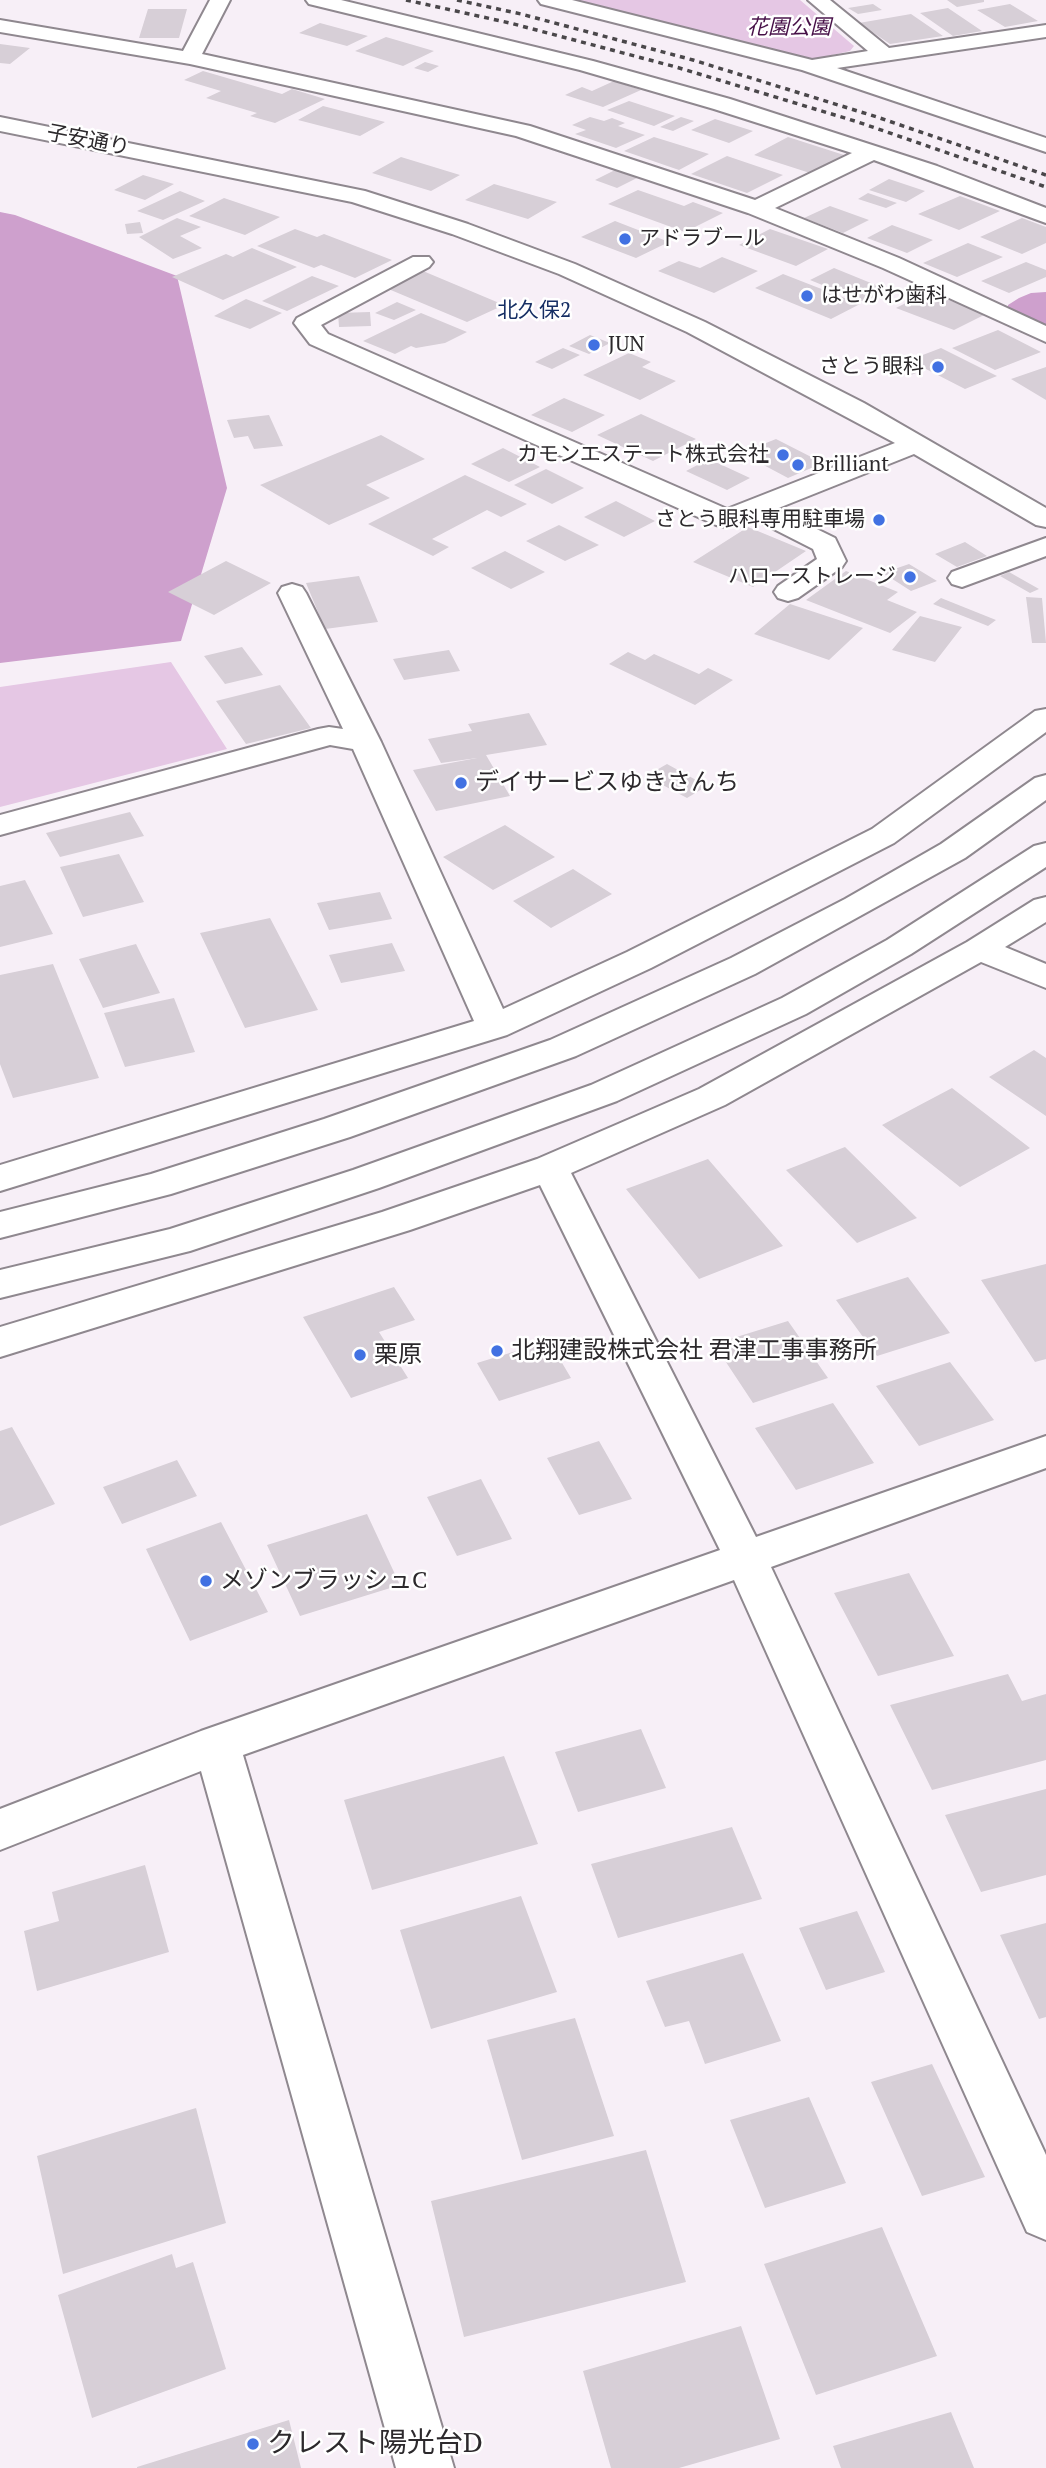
<!DOCTYPE html>
<html>
<head>
<meta charset="utf-8">
<style>
	body { margin:0 }
	canvas { display:block; background:#f7eff7 }
</style>
</head>
<body>
<canvas width="1046" height="2468"></canvas>
<script>
const context = document.querySelector('canvas').getContext('2d');
context.lineJoin = 'round';
function fillPath(path, color) { context.fillStyle = color; context.fill(path, 'evenodd'); }
const shape = rows => new Path2D(rows.map(r => 'M' + r).join(''));
function stroke(path, color, width, dash) { context.strokeStyle = color; context.lineWidth = width; context.lineCap = dash ? 'butt' : 'round'; context.setLineDash(dash || []); context.stroke(path); }
function write(font, color, halo, rows, align = 'center') {
  context.font = font + ' "PT Serif","Noto Sans JP",serif'; context.lineWidth = 5; context.setLineDash([]); context.textBaseline = 'middle'; context.strokeStyle = halo; context.fillStyle = color; for (const [text, x, y, turn = 0] of rows) {
    context.save(); context.translate(x, y); context.rotate((+turn || 0) * Math.PI / 180); context.textAlign = isNaN(turn) ? turn : align; if (halo) context.strokeText(text, 0, 0); context.fillText(text, 0, 0); context.restore();
  }
}
fillPath(shape([
	[567,0,800,0,854,46,850,51,806,61],
	[171,662,227,749,0,807,0,687]
]), '#e5c7e4');
fillPath(shape([
	[0,212,15,215,177,276,227,488,181,641,0,663],
	[1046,292,1046,332,1008,312,1008,305,1019,298,1031,293]
]), '#cea0cd');
fillPath(shape([
	[947,0,984,0,984,2,957,7],
	[873,4,882,10,858,14,848,8],
	[1010,4,1038,21,1005,27,977,10],
	[948,8,982,31,953,36,920,13],
	[148,9,187,9,179,38,139,38],
	[911,14,943,36,890,44,859,23],
	[320,23,368,36,347,46,299,33],
	[386,37,434,51,403,66,355,51],
	[0,44,30,48,10,64,0,63],
	[425,62,439,66,428,72,414,68],
	[203,71,282,94,292,89,325,99,275,123,250,116,257,113,206,98,221,91,184,80],
	[614,81,641,90,603,107,565,95,582,87,592,91],
	[629,101,675,116,654,126,607,110],
	[323,106,385,122,360,136,298,120],
	[590,117,604,121,612,118,625,123,618,126,645,135,616,148,575,134,586,130,572,125],
	[681,117,694,121,673,131,660,127],
	[715,119,753,131,729,143,691,130],
	[654,137,709,154,679,170,624,151],
	[788,137,844,155,810,173,754,155],
	[727,156,783,175,747,193,691,174],
	[401,157,460,175,431,191,372,173],
	[617,169,639,177,617,188,595,180],
	[143,175,174,184,145,200,114,190],
	[889,179,925,191,906,202,869,190],
	[494,184,557,202,528,219,465,200],
	[638,190,684,206,693,202,723,213,685,232,608,204],
	[180,191,205,201,163,220,137,211],
	[868,193,897,203,886,208,858,199],
	[960,196,1000,211,959,230,918,214],
	[224,198,280,217,245,235,189,216],
	[830,206,869,220,843,233,804,218],
	[177,218,201,227,180,236,202,248,173,259,139,237],
	[1022,218,1046,227,1046,243,1022,254,980,237],
	[615,221,669,242,636,258,581,237],
	[140,222,143,233,127,234,125,224],
	[892,225,933,240,907,253,867,238],
	[295,229,317,237,324,234,392,260,355,278,321,265,314,268,257,246],
	[770,229,828,249,796,266,739,245],
	[968,243,1003,257,957,277,923,263],
	[252,248,297,267,223,300,172,277,226,254,233,257],
	[722,257,758,271,714,293,658,271,679,261,700,268],
	[1026,262,1046,270,1046,277,1009,293,981,281],
	[834,268,888,290,864,302,810,280],
	[423,271,504,305,467,322,386,288],
	[783,274,860,304,831,319,755,288],
	[312,276,339,286,287,311,262,301],
	[927,292,986,314,954,330,896,308],
	[246,299,282,313,250,329,214,316],
	[397,302,416,310,394,320,375,313],
	[370,312,371,326,339,327,338,313],
	[421,313,467,332,445,343,416,348,411,346,395,354,363,341],
	[998,330,1041,352,995,370,952,348],
	[590,335,610,343,589,354,569,346],
	[563,348,580,355,552,369,535,362],
	[941,348,997,376,965,389,926,369,911,375,894,366],
	[629,353,651,362,642,367,676,381,640,400,583,375],
	[1046,367,1046,400,1011,379],
	[564,398,605,415,572,432,531,415],
	[641,414,696,439,653,461,597,435],
	[269,415,283,446,254,449,248,436,234,438,227,420],
	[381,435,425,459,366,485,390,498,329,525,260,485],
	[776,439,823,463,788,478,741,453],
	[503,448,540,467,509,482,471,464],
	[709,459,750,478,727,490,686,471],
	[546,469,584,488,552,504,514,485],
	[465,475,527,504,501,517,487,510,432,539,449,547,433,556,368,524],
	[616,501,655,521,624,537,584,517],
	[559,525,599,545,565,561,526,541],
	[748,527,806,551,753,587,693,562],
	[965,542,987,556,957,567,935,554],
	[505,551,545,572,511,589,471,568],
	[226,561,271,583,214,615,168,592],
	[909,564,937,581,911,591,883,573],
	[846,571,898,592,887,600,917,612,890,633,806,600],
	[1009,572,1039,589,1030,593,1000,576],
	[359,576,378,622,325,629,306,583],
	[1026,597,1042,598,1046,643,1032,643],
	[941,598,996,620,988,626,933,604],
	[790,604,863,628,829,660,754,634],
	[920,616,962,627,935,662,892,650],
	[242,647,263,675,225,684,204,656],
	[449,650,460,671,404,680,393,659],
	[628,652,645,660,654,654,699,674,708,668,733,680,695,705,609,664],
	[280,685,311,728,246,744,216,701],
	[529,713,547,745,486,755,510,796,436,811,413,770,477,758,441,763,428,739,472,731,468,724],
	[667,764,707,786,687,798,646,776],
	[130,812,144,836,60,857,46,833],
	[505,825,555,857,493,890,443,857],
	[119,854,144,902,83,917,60,867],
	[573,869,612,894,551,928,513,901],
	[25,880,53,934,0,947,0,886],
	[380,892,392,919,329,930,317,903],
	[270,918,318,1010,245,1028,200,933],
	[392,943,405,971,341,983,329,955],
	[136,944,160,993,103,1008,79,959],
	[53,964,99,1078,13,1098,0,1064,0,975],
	[174,998,195,1052,125,1067,104,1013],
	[1034,1050,1046,1058,1046,1116,989,1077],
	[952,1088,1030,1148,960,1187,882,1125],
	[845,1147,917,1218,857,1243,786,1170],
	[708,1159,783,1246,699,1279,626,1189],
	[1046,1264,1046,1359,1035,1362,981,1280],
	[908,1277,950,1333,877,1356,836,1300],
	[394,1287,415,1320,379,1332,408,1378,351,1398,303,1317],
	[788,1321,828,1378,753,1403,714,1344],
	[549,1341,571,1378,499,1401,477,1363],
	[950,1362,994,1420,919,1446,876,1386],
	[833,1403,874,1463,796,1490,755,1428],
	[12,1427,55,1504,0,1526,0,1431],
	[599,1441,632,1499,579,1515,547,1458],
	[177,1460,197,1496,122,1524,103,1487],
	[481,1479,512,1539,457,1556,427,1497],
	[367,1514,400,1585,300,1616,267,1545],
	[221,1522,268,1612,190,1641,146,1549],
	[909,1573,954,1656,878,1676,834,1593],
	[1008,1674,1022,1701,1046,1694,1046,1760,932,1790,890,1705],
	[641,1729,666,1788,578,1812,555,1752],
	[504,1756,538,1844,372,1890,344,1800],
	[1046,1789,1046,1875,981,1892,945,1815],
	[732,1827,762,1899,618,1938,591,1864],
	[145,1865,169,1952,37,1991,24,1931,59,1921,52,1892],
	[521,1896,557,1992,431,2029,400,1930],
	[857,1911,885,1972,826,1990,799,1928],
	[1046,1923,1046,2017,1039,2019,1000,1935],
	[743,1953,781,2041,705,2064,689,2021,665,2027,646,1981],
	[575,2018,614,2136,522,2160,487,2040],
	[932,2064,985,2177,922,2196,871,2082],
	[809,2097,846,2183,765,2208,730,2120],
	[196,2108,226,2223,63,2274,37,2156],
	[646,2150,686,2282,464,2337,431,2201],
	[882,2227,937,2356,816,2395,764,2264],
	[172,2254,176,2268,193,2262,226,2369,92,2418,58,2295],
	[741,2326,780,2439,679,2468,611,2468,583,2371],
	[951,2412,974,2468,841,2468,833,2446],
	[289,2420,301,2468,137,2468,137,2467]
]), '#d7cfd7');
const minor = shape([
	[210,0,230,0,202,54,530,126,755,200,852,153,714,109,580,70,309,4,306,0,341,0,593,61,730,99,937,166,1046,208,1046,223,874,160,775,208,899,258,1046,326,1046,342,883,268,748,213,516,136,190,64,0,32,0,20,183,51,210,0],
	[538,0,572,0,812,60,868,51,808,0,830,0,889,48,1046,25,1046,37,837,68,1046,138,1046,152,802,70,541,4,538,0],
	[0,117,365,191,468,224,575,264,705,322,864,403,1046,508,1046,527,1036,525,914,454,776,509,835,538,846,561,842,567,798,598,788,601,778,598,774,592,778,586,817,559,813,549,752,518,726,527,716,525,310,344,294,323,297,318,413,257,429,257,433,262,429,267,321,325,328,334,727,509,895,443,687,332,559,274,452,234,352,202,0,131,0,117],
	[1046,538,1046,556,962,587,952,584,948,578,952,572,1046,538],
	[292,584,302,587,306,593,381,742,503,1009,627,952,872,829,1035,711,1046,709,1046,732,894,843,651,968,507,1035,0,1191,0,1165,474,1021,353,749,330,745,0,835,0,815,318,729,329,727,343,729,278,593,282,587,292,584],
	[1046,775,1046,800,965,858,755,974,576,1056,350,1137,171,1194,0,1238,0,1212,151,1174,324,1119,550,1040,731,958,845,899,941,844,1035,778,1046,775],
	[1046,843,1046,867,911,954,806,1014,617,1101,379,1188,190,1251,0,1298,0,1270,170,1229,353,1170,591,1085,782,998,887,940,1034,846,1046,843],
	[1046,897,1046,922,1005,947,1046,964,1046,988,981,962,725,1105,571,1173,756,1537,1046,1436,1046,1468,771,1567,1046,2155,1046,2240,1027,2232,734,1580,243,1755,454,2468,396,2468,201,1771,0,1850,0,1809,201,1731,720,1550,540,1185,410,1230,0,1357,0,1327,382,1212,537,1159,699,1089,967,942,1034,900,1046,897]
]);
stroke(minor, '#8f888f', 4);
fillPath(minor, '#fff');
stroke(shape([
	[406,0,510,23,676,67,858,122,1046,187],
	[457,0,521,14,693,60,877,117,1046,175]
]), '#4a474a', 3.5, [5, 5]);
for (const [x, y, r, color] of [
	[625,239,7,"#4171e2"],
	[807,296,7,"#4171e2"],
	[594,345,7,"#4171e2"],
	[938,367,7,"#4171e2"],
	[783,455,7,"#4171e2"],
	[798,465,7,"#4171e2"],
	[879,520,7,"#4171e2"],
	[910,577,7,"#4171e2"],
	[461,783,7,"#4171e2"],
	[497,1351,7,"#4171e2"],
	[360,1355,7,"#4171e2"],
	[206,1581,7,"#4171e2"],
	[253,2444,7,"#4171e2"]
]) { const dot = new Path2D(); dot.arc(x, y, r, 0, 2 * Math.PI); context.fillStyle = color; context.fill(dot); stroke(dot, '#fff', 2.5); }
write('italic 21px', '#460f47', '#fff', [
	["花園公園",789,28]
]);
write('21px', '#2c292c', '#fff', [
	["子安通り",88,141,11]
]);
write('21px', '#2c292c', '#fff', [
	["アドラブール",639,239],
	["はせがわ歯科",821,296],
	["JUN",608,345],
	["さとう眼科",924,367,"right"],
	["カモンエステート株式会社",769,455,"right"],
	["Brilliant",812,465],
	["さとう眼科専用駐車場",865,520,"right"],
	["ハローストレージ",896,577,"right"]
], 'left');
write('21px', '#162e64', '#fff', [
	["北久保2",534,311]
]);
write('24px', '#2c292c', '#fff', [
	["デイサービスゆきさんち",475,783],
	["北翔建設株式会社 君津工事事務所",511,1351],
	["栗原",374,1355],
	["メゾンブラッシュC",220,1581]
], 'left');
write('28px', '#2c292c', '#fff', [
	["クレスト陽光台D",267,2444]
], 'left');
</script>
</body>
</html>
